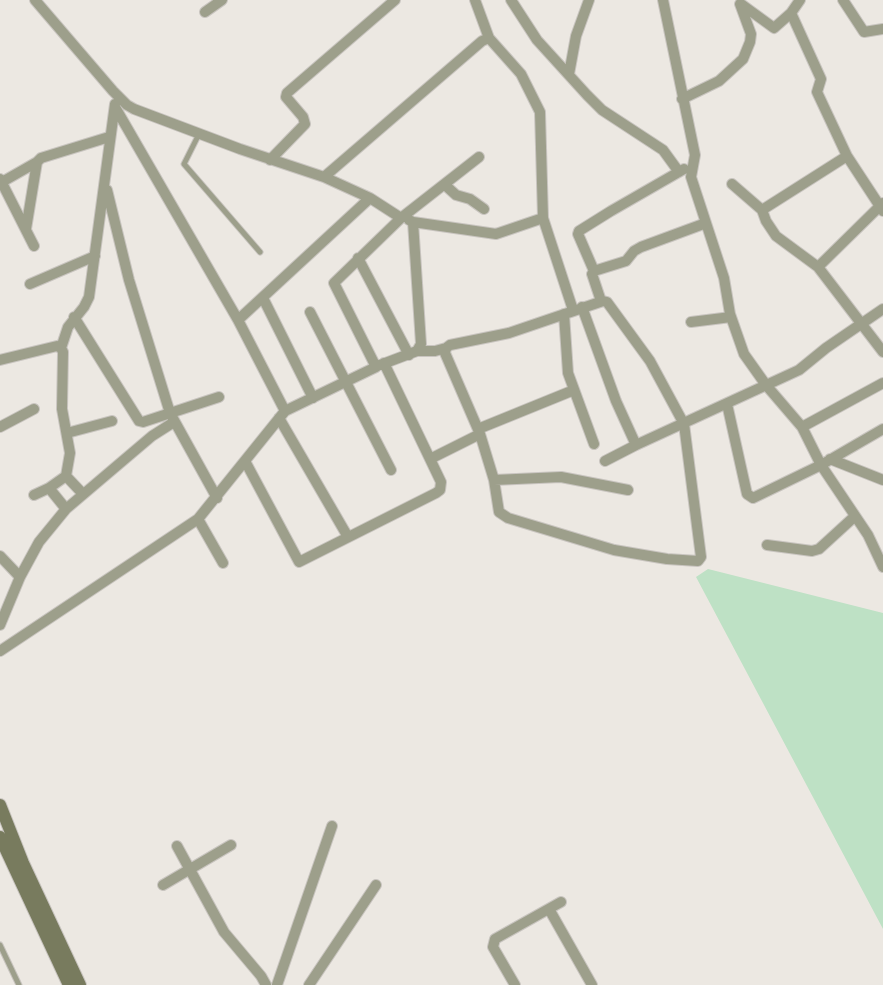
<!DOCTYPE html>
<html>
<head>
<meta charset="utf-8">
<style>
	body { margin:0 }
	canvas { display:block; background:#ece8e2 }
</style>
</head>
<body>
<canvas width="883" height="985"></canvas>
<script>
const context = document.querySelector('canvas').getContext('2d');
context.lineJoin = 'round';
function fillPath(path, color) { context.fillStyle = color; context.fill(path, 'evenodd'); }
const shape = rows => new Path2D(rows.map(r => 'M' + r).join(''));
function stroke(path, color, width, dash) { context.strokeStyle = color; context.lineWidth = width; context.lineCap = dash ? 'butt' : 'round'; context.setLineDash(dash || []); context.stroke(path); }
fillPath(shape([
	[708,569,883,613,883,929,696,577]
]), '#bee1c5');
const lane = shape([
	[199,134,184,164,260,252],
	[0,945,19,985]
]);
const street = shape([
	[35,0,113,91,127,105,134,109,240,149,324,177,370,198,238,320],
	[475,0,489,38],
	[511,0,537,40,587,95,602,110,663,150,679,172],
	[663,0,695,155,691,177,724,278,730,314,744,354,766,385,802,427,821,465,868,535,883,567],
	[843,0,864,32,883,29],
	[741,4,774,28,791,13,800,0],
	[205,12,222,0],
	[791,13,821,79,817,92,847,156,883,211],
	[569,74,576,36,589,0],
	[682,99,719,81,743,59,750,42,751,34,740,4],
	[115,107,238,320,285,411,376,367,334,283,401,218,370,198],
	[270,160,305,124,303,117,286,97,287,93,395,0],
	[324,177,482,41,489,38,521,74,540,112,543,218,496,234,413,222],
	[0,179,34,246],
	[2,182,37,162],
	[732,184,762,210,766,221,776,236,818,267,883,352],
	[445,185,456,195,470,199,484,209],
	[107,190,129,280,170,413,217,498],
	[762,210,847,156],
	[401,218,479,157],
	[543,218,573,310],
	[26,229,37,162,41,158,109,137],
	[358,258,409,355],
	[818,267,883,203],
	[594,271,578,234,579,231,611,211,684,169],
	[30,284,95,256],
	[263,298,313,398],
	[601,301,592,274,594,271,626,261,634,251,641,247,706,223],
	[603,301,607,302,650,361,684,424,701,557,698,561,667,559,614,550,508,518,499,512,494,480,480,434,445,353,446,348,450,345,509,333,603,301],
	[582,307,616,401,636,445],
	[310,312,391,470],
	[564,314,568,373,594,444],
	[74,317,139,421,143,422,219,397],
	[691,322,731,317],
	[417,351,435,351,446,348],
	[0,360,57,346,61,348],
	[380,365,417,351,421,344,413,222,409,220],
	[727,404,747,494,753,498,821,465,883,429],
	[279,418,348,537],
	[0,427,34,409],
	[802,427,883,383],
	[478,429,574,390],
	[67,433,112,421],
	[430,459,480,434],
	[830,459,883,480],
	[245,461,299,562,436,493,440,490,441,482,384,363],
	[605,461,636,445,799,370,826,348,883,309],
	[494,480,561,477,628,490],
	[49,488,66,509],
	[83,494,66,476,70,453,62,409,63,352,61,348,68,327,84,307,89,297,115,104],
	[34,495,49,488,66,476],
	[767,545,812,551,819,549,854,517],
	[0,556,20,577],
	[223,563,198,519,285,411],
	[0,625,20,577,39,542,66,509,152,436,174,422],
	[0,651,198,519],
	[177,846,224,932,261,976,266,985],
	[163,885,231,845],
	[549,909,592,985],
	[277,985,332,826],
	[309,985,376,885],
	[515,985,493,947,495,939,561,902]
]);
const secondary = shape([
	[0,805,23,863,80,985],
	[0,837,69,985]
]);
stroke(lane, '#c9c5c0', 7);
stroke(street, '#c9c5c0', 12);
stroke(secondary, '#c9c5c0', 14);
stroke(lane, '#9d9f8b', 5);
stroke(street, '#9d9f8b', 10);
stroke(secondary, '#787b5e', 12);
</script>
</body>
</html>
